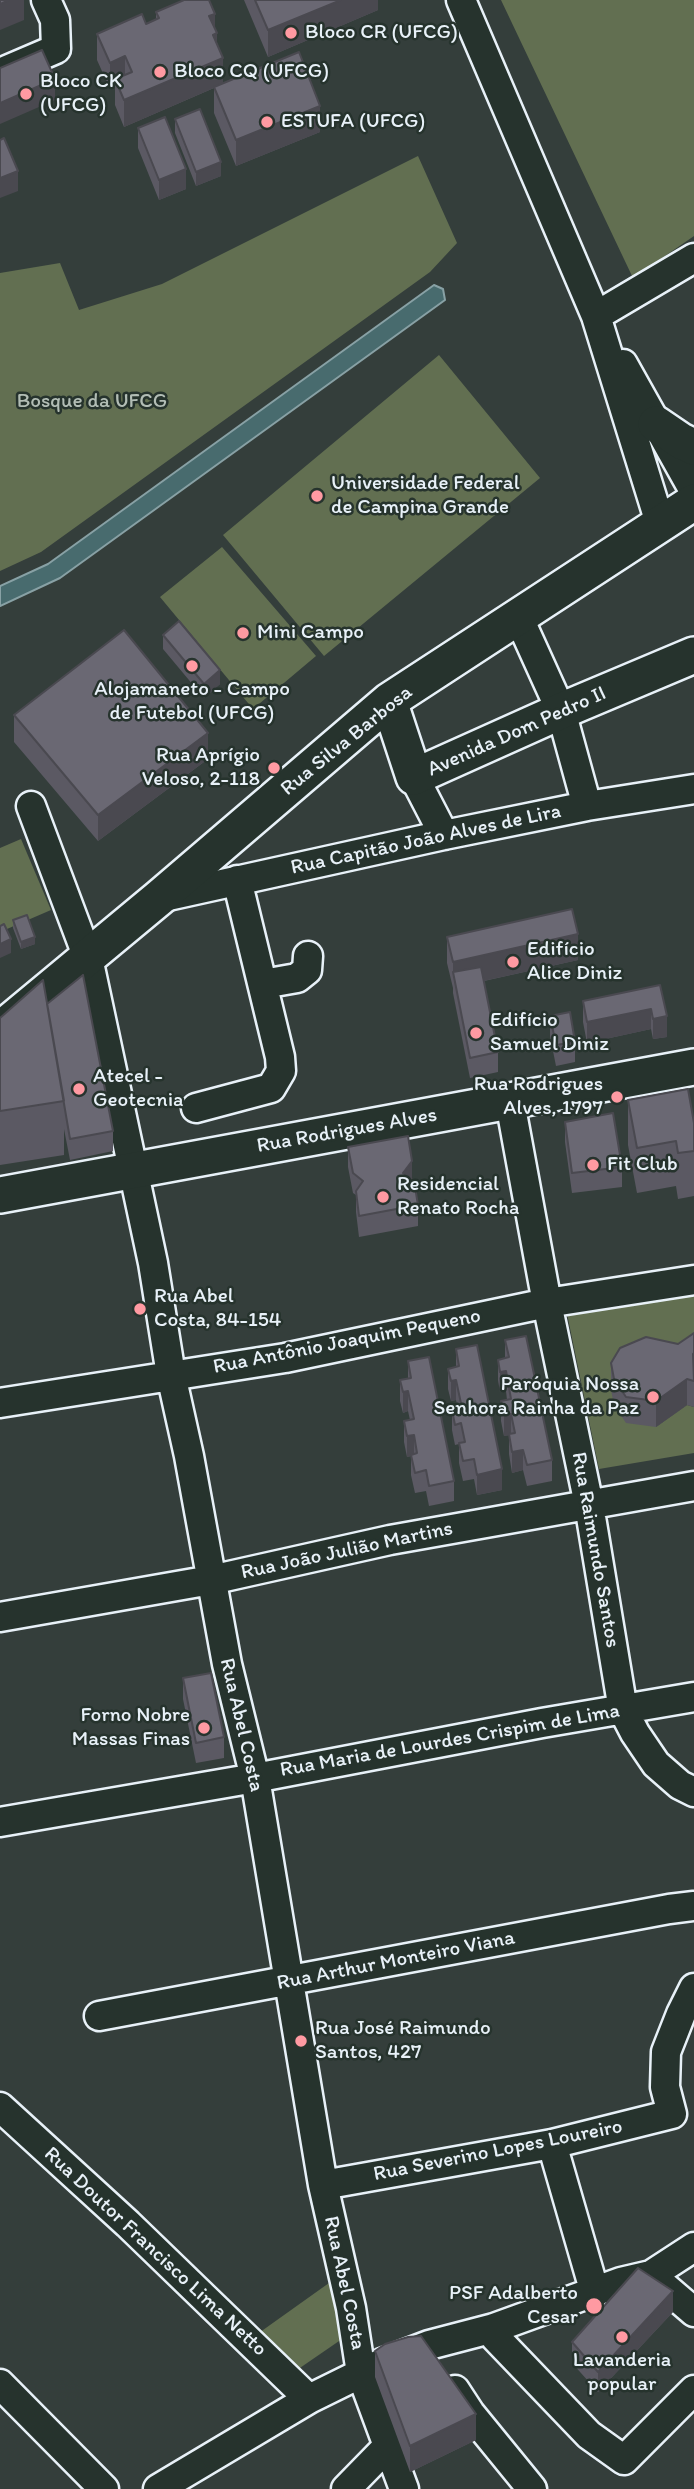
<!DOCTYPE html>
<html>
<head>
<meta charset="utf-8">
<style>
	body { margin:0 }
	canvas { display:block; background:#343e3b }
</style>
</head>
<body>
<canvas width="694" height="2489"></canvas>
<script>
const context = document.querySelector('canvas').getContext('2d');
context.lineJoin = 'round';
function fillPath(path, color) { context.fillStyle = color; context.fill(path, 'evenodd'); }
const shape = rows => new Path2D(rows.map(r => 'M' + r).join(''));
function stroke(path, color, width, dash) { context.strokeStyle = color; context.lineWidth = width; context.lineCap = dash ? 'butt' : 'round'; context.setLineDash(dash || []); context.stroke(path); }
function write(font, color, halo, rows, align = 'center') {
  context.font = font + ' Itim,sans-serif'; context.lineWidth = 5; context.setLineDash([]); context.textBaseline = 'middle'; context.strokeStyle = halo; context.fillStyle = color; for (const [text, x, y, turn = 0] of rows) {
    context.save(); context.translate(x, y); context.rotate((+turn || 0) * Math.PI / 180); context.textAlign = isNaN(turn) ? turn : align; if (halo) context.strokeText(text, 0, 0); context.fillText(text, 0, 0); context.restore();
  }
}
fillPath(shape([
	[501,0,694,0,694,236,633,278],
	[418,156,457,243,430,272,41,552,0,571,0,273,60,263,79,310,162,284],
	[439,355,540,478,324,656,223,535],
	[222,547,316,656,253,709,160,597],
	[21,839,51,910,0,932,0,848],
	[694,1271,694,1359,656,1427,687,1405,694,1407,694,1453,599,1469,563,1294],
	[329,2283,342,2339,294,2372,256,2335]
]), '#626f51');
const water = shape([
	[434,285,443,289,445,300,60,578,0,606,0,586,48,564,434,285]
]);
fillPath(water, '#486b6e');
stroke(water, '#88a1a5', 2);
const minor = shape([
	[461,0,596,316,660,523],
	[0,73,56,49,55,20,46,0],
	[596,316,694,258],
	[623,364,694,491],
	[518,616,561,711,587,806],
	[414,777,444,835],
	[31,806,88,958,153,1263,171,1375,189,1456,227,1664,255,1778,323,2185,351,2308,361,2373,404,2489],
	[159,898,444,835,587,806,694,789],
	[263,984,297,978,307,970,308,956],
	[510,1102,547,1303,589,1505,623,1710,635,1733,656,1764,680,1785,694,1792],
	[196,1108,271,1088,281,1071,280,1057,237,880],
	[0,1403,285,1358,547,1303,694,1280],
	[0,1617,211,1580,390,1540,694,1486],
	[0,1822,255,1778,542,1723,694,1697],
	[99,2016,669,1909,694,1906],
	[0,2107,128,2224,309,2399],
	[552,2144,595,2293],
	[323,2185,552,2144,672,2114,665,2087,666,2052,681,2014,694,1988],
	[651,2275,694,2312],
	[494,2328,495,2337,589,2435,624,2460,694,2390],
	[0,2384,104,2489],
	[455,2390,470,2413,532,2489],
	[158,2489,309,2399,382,2363,429,2345,494,2328,621,2282,651,2275,694,2247],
	[346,2489,387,2447]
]);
const major = shape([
	[656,424,681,441,694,447],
	[389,701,414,777,561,711,694,655],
	[0,1030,159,898,389,701,694,502],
	[0,1195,694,1067]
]);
stroke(minor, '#e8f1f8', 33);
stroke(major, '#e8f1f8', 40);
stroke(minor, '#26332d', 28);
stroke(major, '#26332d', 35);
fillPath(shape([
	[244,0,378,0,378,10,268,57],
	[156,12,215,29,223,83,320,132,236,166,214,113,214,88,124,127,115,105,115,87,110,89,97,60,97,34,146,24,156,19],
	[175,119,221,176,196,186,175,133],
	[138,128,186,189,159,200,138,148],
	[163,635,220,684,204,698,163,649],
	[14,715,208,759,98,841,14,742],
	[13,920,35,944,21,949,13,928],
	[447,937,578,960,484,981,498,1052,498,1072,470,1078,453,993,453,988,447,963],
	[660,985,667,1037,653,1039,651,1029,587,1043,583,1022,583,1001],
	[47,1004,113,1131,113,1151,70,1160,64,1129,64,1155,0,1165,0,1018],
	[550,1016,575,1042,575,1062,556,1066,550,1036],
	[628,1100,694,1123,694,1196,678,1199,676,1186,637,1193,628,1145],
	[565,1122,622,1167,622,1187,572,1193,565,1142],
	[348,1147,412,1179,418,1205,418,1226,359,1237,356,1212,356,1195,353,1193,348,1167],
	[694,1333,694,1407,687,1405,656,1427,626,1423,614,1405,611,1390,611,1363,678,1344],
	[505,1340,552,1460,552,1481,527,1486,523,1470,512,1473,509,1454,509,1435,504,1436,501,1421,501,1401,507,1400,506,1391,500,1392,498,1380,498,1360,505,1358],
	[456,1349,502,1490,477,1495,474,1479,463,1481,459,1463,459,1444,455,1445,452,1430,452,1410,458,1409,456,1400,451,1401,448,1389,448,1369,456,1367],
	[408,1361,454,1481,454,1501,429,1506,426,1491,415,1493,411,1475,411,1456,407,1457,404,1442,404,1421,410,1420,408,1411,403,1413,400,1401,400,1380,408,1379],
	[183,1678,224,1737,224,1758,196,1763,183,1699],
	[673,2312,598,2392,572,2363,572,2342],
	[375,2351,476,2440,410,2472,375,2377]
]), '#5b5963');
fillPath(shape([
	[9,0,24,0,24,20,0,30,0,4],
	[341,0,378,0,378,10,268,57,268,30],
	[215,14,215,34,217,33,217,59,209,16],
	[125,56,125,83,115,79,115,87,110,89,110,63],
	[223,58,223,84,124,127,124,100],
	[55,79,55,100,0,124,0,103],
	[320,106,320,132,236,166,236,140],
	[221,162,221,176,196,186,196,172],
	[186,169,186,189,159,200,159,180],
	[18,171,18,191,0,198,0,178],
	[220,670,220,684,204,698,204,684],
	[208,733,208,759,98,841,98,815],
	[578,934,578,960,456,987,453,972,453,988,453,962],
	[35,937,35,944,21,949,21,942],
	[11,939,11,953,0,958,0,944],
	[651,1009,651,1029,587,1043,587,1022],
	[667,1016,667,1037,653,1039,653,1019],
	[412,1161,412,1181,403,1173],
	[506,1371,506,1391,500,1392,500,1372],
	[687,1379,687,1405,656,1427,656,1401],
	[456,1380,456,1400,451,1401,451,1381],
	[408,1391,408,1411,403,1413,403,1392],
	[511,1414,511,1435,504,1436,504,1416],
	[414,1435,414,1455,407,1457,407,1436],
	[523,1450,523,1470,512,1473,512,1452],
	[502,1469,502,1490,477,1495,477,1475],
	[673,2291,673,2312,598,2392,598,2372],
	[476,2414,476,2440,410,2472,410,2446]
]), '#4a4950');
const building = shape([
	[0,0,9,0,0,4,0,0],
	[184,0,209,0,215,14,209,16,217,33,213,35,223,58,124,100,115,79,132,72,125,56,110,63,97,34,142,14,146,24,159,18,156,12,184,0],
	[255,0,341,0,268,30,255,0],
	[42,50,55,79,0,103,0,68,42,50],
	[299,52,320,106,236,140,214,87,299,52],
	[200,109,221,162,196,172,175,119,200,109],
	[165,117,186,169,159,180,138,128,165,117],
	[4,138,18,171,0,178,0,140,4,138],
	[179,621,220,670,204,684,163,635,179,621],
	[124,630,208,733,98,815,14,715,124,630],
	[572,909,578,934,453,962,447,937,572,909],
	[27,915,35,937,21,942,13,920,27,915],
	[4,924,11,939,0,944,0,926,4,924],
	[481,967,498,1052,470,1058,453,972,481,967],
	[83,975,113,1131,70,1139,47,1004,83,975],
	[43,980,64,1101,0,1111,0,1018,43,980],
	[660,985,667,1016,653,1019,651,1009,587,1022,583,1001,660,985],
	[570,1012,575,1042,556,1045,550,1016,570,1012],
	[688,1089,694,1123,694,1151,678,1153,676,1141,637,1148,628,1100,688,1089],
	[613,1113,622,1167,572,1173,565,1122,613,1113],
	[408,1136,412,1161,403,1173,414,1181,418,1205,359,1216,356,1191,363,1181,353,1173,348,1147,408,1136],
	[694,1333,694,1353,693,1354,694,1381,687,1379,656,1401,626,1397,614,1379,611,1363,620,1348,646,1337,678,1344,694,1333],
	[526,1336,552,1460,527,1465,523,1450,512,1452,509,1434,515,1433,511,1414,504,1416,501,1401,511,1399,506,1371,500,1372,498,1360,509,1357,505,1340,526,1336],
	[477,1345,502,1469,477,1475,474,1459,463,1461,459,1443,465,1442,461,1423,455,1425,452,1410,462,1408,456,1380,451,1381,448,1369,459,1366,456,1349,477,1345],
	[429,1357,454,1481,429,1486,426,1470,415,1473,411,1455,417,1453,414,1435,407,1436,404,1421,414,1419,408,1391,403,1392,400,1380,411,1378,408,1361,429,1357],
	[211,1673,224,1737,196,1743,183,1678,211,1673],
	[638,2268,673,2291,598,2372,572,2342,638,2268],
	[421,2336,476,2414,410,2446,375,2351,385,2344,408,2337,421,2336]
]);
fillPath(building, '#6a6873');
stroke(building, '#4a4950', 2);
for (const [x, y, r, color] of [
	[291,33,7,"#ff9aa2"],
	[160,72,7,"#ff9aa2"],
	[26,94,7,"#ff9aa2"],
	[267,122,7,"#ff9aa2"],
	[317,496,7,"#ff9aa2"],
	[243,633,7,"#ff9aa2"],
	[192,666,7,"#ff9aa2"],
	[274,768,7,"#ff9aa2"],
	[513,962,7,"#ff9aa2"],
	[476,1033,7,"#ff9aa2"],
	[79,1089,7,"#ff9aa2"],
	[617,1097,7,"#ff9aa2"],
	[593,1165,7,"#ff9aa2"],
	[383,1197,7,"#ff9aa2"],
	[140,1309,7,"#ff9aa2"],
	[653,1397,7,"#ff9aa2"],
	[204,1728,7,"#ff9aa2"],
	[301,2041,7,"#ff9aa2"],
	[594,2306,9,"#ff9aa2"],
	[622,2337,7,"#ff9aa2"]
]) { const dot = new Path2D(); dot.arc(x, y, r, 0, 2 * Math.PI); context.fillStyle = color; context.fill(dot); stroke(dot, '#26332d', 2.5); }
write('21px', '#e8f1f8', '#26332d', [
	["Bloco CR (UFCG)",305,33],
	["Bloco CQ (UFCG)",174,72],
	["Bloco CK",40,82],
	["(UFCG)",40,106],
	["ESTUFA (UFCG)",281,122],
	["Universidade Federal",331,484],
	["de Campina Grande",331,508],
	["Mini Campo",257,633],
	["Alojamaneto - Campo",192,690,"center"],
	["de Futebol (UFCG)",192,714,"center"],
	["Rua Aprígio",260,756,"right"],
	["Veloso, 2-118",260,780,"right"],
	["Edifício",527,950],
	["Alice Diniz",527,974],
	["Edifício",490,1021],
	["Samuel Diniz",490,1045],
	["Atecel -",93,1077],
	["Geotecnia",93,1101],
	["Rua Rodrigues",603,1085,"right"],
	["Alves, 1797",603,1109,"right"],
	["Fit Club",607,1165],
	["Residencial",397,1185],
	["Renato Rocha",397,1209],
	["Rua Abel",154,1297],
	["Costa, 84-154",154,1321],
	["Paróquia Nossa",639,1385,"right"],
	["Senhora Rainha da Paz",639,1409,"right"],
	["Forno Nobre",190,1716,"right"],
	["Massas Finas",190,1740,"right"],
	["Rua José Raimundo",315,2029],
	["Santos, 427",315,2053],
	["PSF Adalberto",578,2294,"right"],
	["Cesar",578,2318,"right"],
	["Lavanderia",622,2361,"center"],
	["popular",622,2385,"center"]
], 'left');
write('21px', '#b2bdb5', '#26332d', [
	["Bosque da UFCG",92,402]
]);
write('21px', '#e8f1f8', '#26332d', [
	["Avenida Dom Pedro II",517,732,-24],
	["Rua Silva Barbosa",347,741,-39],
	["Rua Capitão João Alves de Lira",426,840,-12],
	["Rua Rodrigues Alves",347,1131,-10],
	["Rua Antônio Joaquim Pequeno",347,1342,-11],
	["Rua Raimundo Santos",595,1550,80],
	["Rua João Julião Martins",347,1551,-12],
	["Rua Abel Costa",241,1725,77],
	["Rua Maria de Lourdes Crispim de Lima",450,1741,-10],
	["Rua Arthur Monteiro Viana",396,1961,-11],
	["Rua Severino Lopes Loureiro",498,2151,-11],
	["Rua Doutor Francisco Lima Netto",155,2252,43],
	["Rua Abel Costa",344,2283,78]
]);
</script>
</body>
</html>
